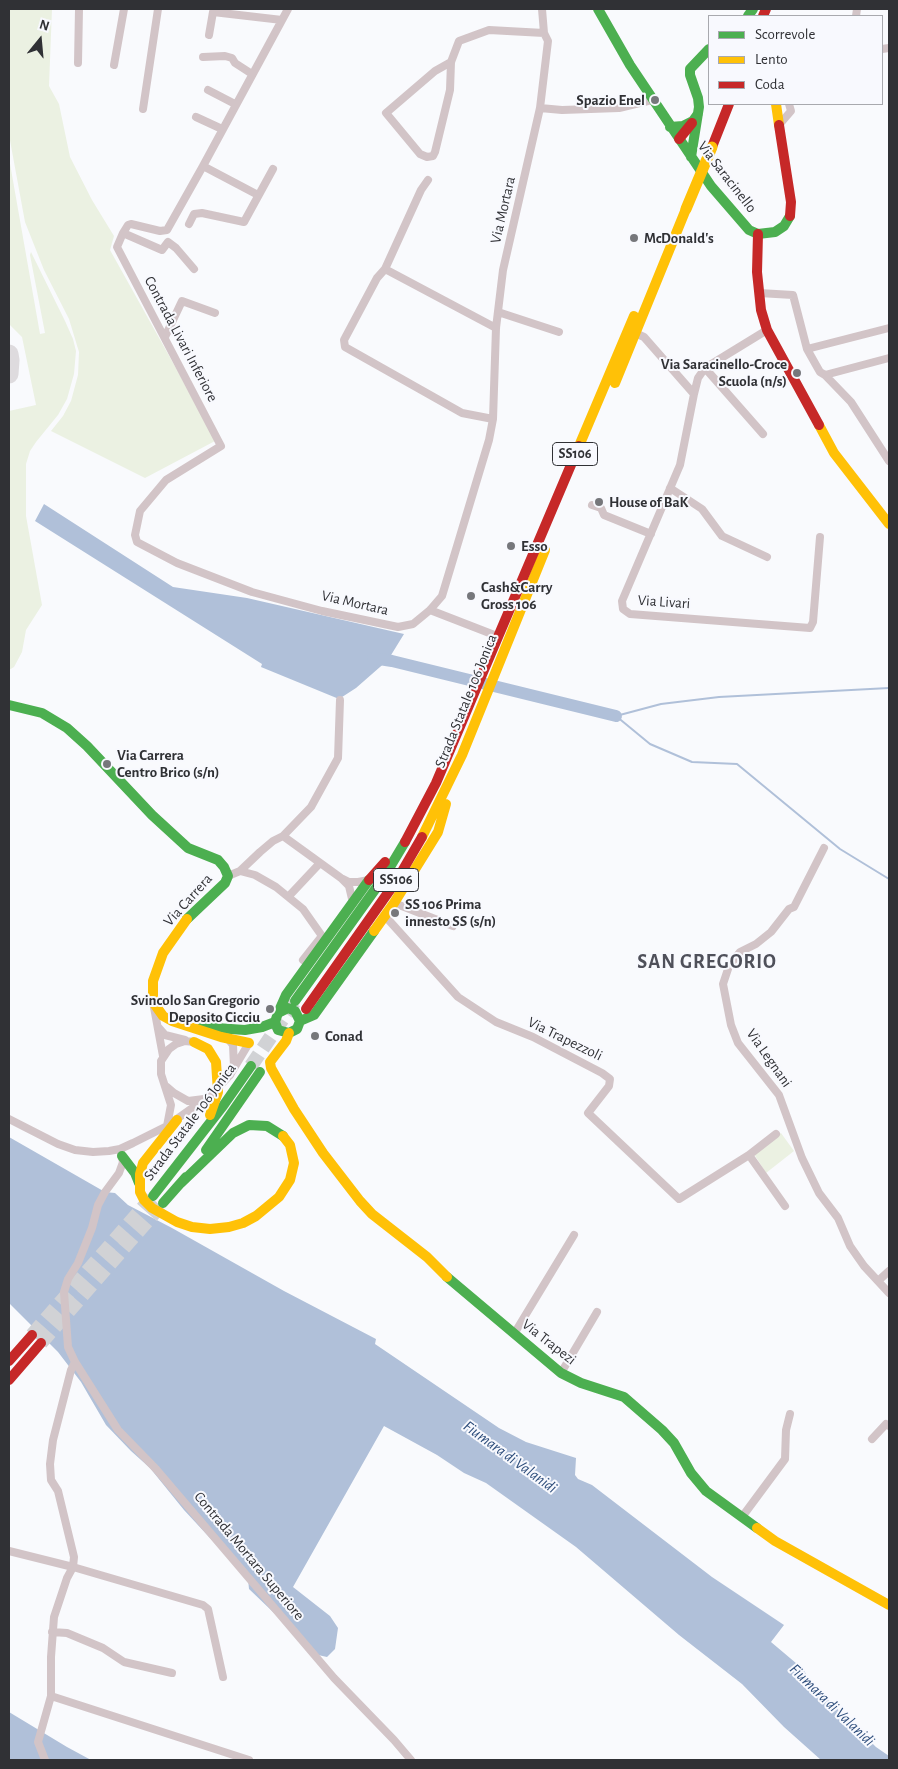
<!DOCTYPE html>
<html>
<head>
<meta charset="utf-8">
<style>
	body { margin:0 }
	#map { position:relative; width:898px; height:1769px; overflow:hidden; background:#f9fafd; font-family:"Alegreya Sans",sans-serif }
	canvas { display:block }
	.frame { position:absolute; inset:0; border:10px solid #303135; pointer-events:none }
	.legend { position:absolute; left:708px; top:15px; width:175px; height:90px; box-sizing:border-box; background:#f8f9fe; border:1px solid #a8a9ae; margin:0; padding:6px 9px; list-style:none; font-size:15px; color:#303135 }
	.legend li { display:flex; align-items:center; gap:10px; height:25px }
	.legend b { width:25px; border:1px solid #a8a9ae }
	.north { position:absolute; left:15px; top:15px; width:50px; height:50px; -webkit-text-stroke:4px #f8f9fe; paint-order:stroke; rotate:17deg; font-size:14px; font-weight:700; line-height:20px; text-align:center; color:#303135 }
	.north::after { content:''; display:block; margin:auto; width:18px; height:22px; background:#303135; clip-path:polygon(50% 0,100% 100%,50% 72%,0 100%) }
</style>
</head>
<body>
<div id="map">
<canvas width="898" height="1769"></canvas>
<div class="frame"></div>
<ul class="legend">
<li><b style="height:6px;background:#4caf50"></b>Scorrevole</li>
<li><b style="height:6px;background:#ffc107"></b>Lento</li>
<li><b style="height:6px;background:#c62828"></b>Coda</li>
</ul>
<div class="north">N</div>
</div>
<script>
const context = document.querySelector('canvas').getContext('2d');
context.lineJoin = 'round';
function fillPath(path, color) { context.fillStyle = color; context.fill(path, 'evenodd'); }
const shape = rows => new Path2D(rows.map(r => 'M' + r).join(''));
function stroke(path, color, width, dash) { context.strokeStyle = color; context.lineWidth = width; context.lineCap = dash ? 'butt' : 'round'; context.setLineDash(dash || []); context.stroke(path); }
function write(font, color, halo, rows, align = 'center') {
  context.font = font + ' "Alegreya Sans",sans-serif'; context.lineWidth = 4; context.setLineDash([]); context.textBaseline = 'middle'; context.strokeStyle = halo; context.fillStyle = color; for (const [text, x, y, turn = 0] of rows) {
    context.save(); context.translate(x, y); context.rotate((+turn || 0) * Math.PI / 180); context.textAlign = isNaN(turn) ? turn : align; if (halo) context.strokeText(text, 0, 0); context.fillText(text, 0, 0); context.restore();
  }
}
fillPath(shape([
	[9,9,52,9,49,86,59,104,70,157,92,200,114,236,110,250,177,370,215,441,145,478,51,431,63,416,71,401,78,375,79,352,69,319,44,270,25,222,9,135],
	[9,158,40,334,45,333,30,255,31,252,65,321,73,339,76,351,74,374,67,399,58,415,36,442,30,451,26,464,26,516,42,605,26,630,22,652,14,667,9,670,9,411,36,405,22,337,9,324],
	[781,1133,794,1151,766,1173,754,1154]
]), '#ebf1e2');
fillPath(shape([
	[44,504,173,587,247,598,404,634,388,660,356,688,339,699,261,667,262,664,35,521],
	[9,1137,105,1192,115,1193,128,1205,172,1228,284,1291,376,1339,375,1344,499,1428,526,1442,576,1458,575,1475,578,1479,592,1485,712,1577,784,1625,771,1642,803,1669,812,1684,876,1747,889,1756,889,1760,821,1760,784,1727,742,1684,679,1635,576,1547,486,1483,464,1473,437,1455,384,1426,293,1587,330,1616,338,1628,335,1649,327,1657,318,1655,249,1589,248,1579,184,1510,150,1468,131,1451,106,1425,81,1382,58,1352,9,1303],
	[9,1712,67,1747,91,1760,9,1760]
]), '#b0c0d9');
stroke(shape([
	[616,716,650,744,692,762,737,764,840,849,889,879],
	[616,716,661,704,719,697,889,688]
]), '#b0c0d9', 2);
stroke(shape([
	[373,658,392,661,616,716]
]), '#b0c0d9', 12);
stroke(shape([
	[9,354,10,360,9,374]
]), '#dedbde', 19);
stroke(shape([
	[251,1066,295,1001],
	[32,1335,153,1196],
	[41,1343,163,1203]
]), '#d1d2d5', 14, [14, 7]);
stroke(shape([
	[856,16,857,9],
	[209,35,213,12,282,20],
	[882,49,889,48],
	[203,57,225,56,232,58,235,63,252,74],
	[451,62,435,71,386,113,420,154,427,157,433,156,435,152,450,90,451,62,459,41,489,30,544,33],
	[78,63,79,9],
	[114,65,124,9],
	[208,90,235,104],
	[540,108,562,110,619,108,652,100],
	[143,109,158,9],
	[196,117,222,129],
	[779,125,791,111,789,104],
	[203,166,167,230,160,231,131,224,128,225,123,233,117,247,221,446,166,480,140,511,135,535,137,542,177,563,252,592,322,611,398,627,413,624,430,610,442,596,489,440,493,419,496,328,503,270,540,108,548,41,544,33,542,9],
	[428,180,421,190,385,269,377,278,344,340,345,347,462,413,493,419],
	[258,195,203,166,288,9],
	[189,224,194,214,202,213,244,222,273,169],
	[123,233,162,250,168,242,176,248,194,269],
	[385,269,496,328],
	[759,293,793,295,807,349,816,365,820,372,825,375,851,402,889,461],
	[498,312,559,332],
	[635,333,644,337,694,394,680,465,622,601,623,609,630,614,810,628,813,622,820,537],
	[165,337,182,301,215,313],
	[807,349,889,328],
	[705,368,767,330],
	[825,375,889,358],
	[694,394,698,378,705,368,763,434],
	[670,488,702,509,722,536,767,557],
	[592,505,601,508,604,515,651,534],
	[430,610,497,636],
	[283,836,341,878,349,882,358,882,369,880],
	[824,848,794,907,789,909,771,932,756,944,740,952,729,966,723,984,731,1025,738,1043,779,1095,802,1158,819,1193,838,1218,850,1246,864,1266,889,1293],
	[240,871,255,875,276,887,303,909,322,936,303,960],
	[228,876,240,871,260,852,273,841,283,836,311,807,338,758,340,700],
	[342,879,349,886,353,903],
	[289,896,320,863],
	[394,903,453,926],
	[385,916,458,997,496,1022,533,1037,602,1073,610,1079,609,1086,588,1113,679,1199,749,1155,776,1134],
	[153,1002,163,1056],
	[158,1027,165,1035,185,1040],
	[228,1039,233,1045,234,1067],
	[230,1075,249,1043],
	[167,1087,174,1093,188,1101,204,1099],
	[9,1119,58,1144,75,1150,93,1152,109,1151,120,1149,133,1143,167,1126,212,1094],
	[167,1126,171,1105,161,1074,161,1061,169,1049,176,1044,185,1041,194,1042],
	[120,1149,123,1162,119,1173,105,1192,98,1205,92,1228,78,1263,68,1279,64,1292,68,1347,75,1362,118,1430,156,1469,334,1678,394,1740,411,1760],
	[749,1155,785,1206],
	[878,1281,889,1271],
	[514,1334,574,1235],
	[561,1373,597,1312],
	[872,1439,886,1424,889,1426],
	[742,1517,785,1459,786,1430,790,1414],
	[9,1551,73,1567,203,1605,208,1609,223,1677],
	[52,1632,67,1633,103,1648,124,1662,172,1673],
	[51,1696,249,1760],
	[45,1760,38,1742,51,1696,51,1657,54,1617,67,1578,73,1567,74,1557,58,1491,51,1480,50,1464,53,1440,71,1370,75,1362]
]), '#d2c4c7', 8);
stroke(shape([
	[598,9,630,65,711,186,749,230,758,234,775,232,784,226,790,216],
	[748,16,753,9],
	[670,127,683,126,693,121,698,114],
	[691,157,699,107,698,98,690,75,690,69,709,49],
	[9,705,42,713,67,728,87,746,152,815,188,848,218,860,224,867,228,876,225,883,187,919],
	[295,1001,384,877,405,842],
	[278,1013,286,995,369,880],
	[300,1021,295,1011,288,1008,278,1013,275,1022,278,1030,289,1033,297,1029,300,1021,314,1015,374,931],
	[202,1027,245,1030,262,1027,275,1022],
	[206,1150,260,1072],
	[122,1156,135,1173,139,1183],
	[181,1183,233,1133,249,1125,267,1126,283,1136],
	[153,1196,223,1106,251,1066],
	[163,1203,186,1177],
	[447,1277,561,1373,581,1383,624,1397,662,1430,674,1443,691,1473,706,1491,757,1528]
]), '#4caf50', 10);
stroke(shape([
	[776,104,779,125],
	[615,383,686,209],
	[819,425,834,453,889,524],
	[579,446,634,316],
	[438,832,446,804],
	[422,837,462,755,545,550],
	[187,919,163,953,153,981,153,1002,163,1016,172,1021,221,1037,249,1043],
	[374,931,394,903,438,832],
	[289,1033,286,1041,270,1062,271,1068,294,1109,323,1153,360,1201,372,1214,427,1257,447,1277],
	[194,1042,208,1049,216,1062,218,1092,210,1115],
	[177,1120,143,1163,140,1174,140,1192,144,1200,152,1208,177,1222,192,1227,210,1229,229,1227,243,1223,256,1216,279,1197,290,1180,294,1163,290,1145,283,1136],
	[757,1528,775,1541,889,1605]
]), '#ffc107', 10);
stroke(shape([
	[763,16,766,9],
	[779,125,791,202,790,216],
	[679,139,692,123],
	[712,147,729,104],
	[758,234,757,272,761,310,767,330,819,425],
	[405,842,436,783,579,446],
	[369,880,385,862],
	[306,1009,397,880,422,837],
	[9,1361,32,1335],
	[9,1380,41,1343]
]), '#c62828', 10);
stroke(shape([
	[212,1094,230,1075]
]), '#d2c4c7', 8);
stroke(shape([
	[686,209,712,147]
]), '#ffc107', 11);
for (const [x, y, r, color] of [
	[655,100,5,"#76777b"],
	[634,238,5,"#76777b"],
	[797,373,5,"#76777b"],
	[599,502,5,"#76777b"],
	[511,546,5,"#76777b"],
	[471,596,5,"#76777b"],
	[107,764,5,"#76777b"],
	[395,913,5,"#76777b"],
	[270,1009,5,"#76777b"],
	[315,1036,5,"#76777b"]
]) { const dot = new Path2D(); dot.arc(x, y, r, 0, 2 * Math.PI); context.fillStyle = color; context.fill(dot); stroke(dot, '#f8f9fe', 2); }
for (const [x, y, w] of [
	[575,454,45],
	[396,880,45]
]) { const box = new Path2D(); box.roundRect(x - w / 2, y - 11.5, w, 23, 4); context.fillStyle = '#f8f9fe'; context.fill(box); stroke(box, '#303135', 1); }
write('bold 14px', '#303135', null, [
	["SS106",575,454],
	["SS106",396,880]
]);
write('bold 15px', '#303135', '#f8f9fe', [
	["Spazio Enel",645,100,"right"],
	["McDonald's",644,238],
	["Via Saracinello-Croce",787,364,"right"],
	["Scuola (n/s)",787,381,"right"],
	["House of BaK",609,502],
	["Esso",521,546],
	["Cash&Carry",481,587],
	["Gross 106",481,604],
	["Via Carrera",117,755],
	["Centro Brico (s/n)",117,772],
	["SS 106 Prima",405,904],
	["innesto SS (s/n)",405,921],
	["Svincolo San Gregorio",260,1000,"right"],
	["Deposito Cicciu",260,1017,"right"],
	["Conad",325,1036]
], 'left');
write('15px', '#303135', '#f8f9fe', [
	["Via Saracinello",727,177,52],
	["Via Mortara",503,210,-77],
	["Contrada Livari Inferiore",181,339,62],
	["Via Livari",664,602,4],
	["Via Mortara",355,603,13],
	["Strada Statale 106 Jonica",466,701,-68],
	["Via Carrera",188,900,-48],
	["Via Trapezzoli",565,1039,26],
	["Via Legnani",769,1058,55],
	["Strada Statale 106 Jonica",190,1122,-53],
	["Via Trapezi",549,1342,38],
	["Contrada Mortara Superiore",249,1556,50]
]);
write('italic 16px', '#2d4d7b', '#f8f9fe', [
	["Fiumara di Valanidi",510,1457,36],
	["Fiumara di Valanidi",832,1705,44]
]);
context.letterSpacing = '1px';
write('bold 20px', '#4f505a', '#f8f9fe', [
	["SAN GREGORIO",707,962]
]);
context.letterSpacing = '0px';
</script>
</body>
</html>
